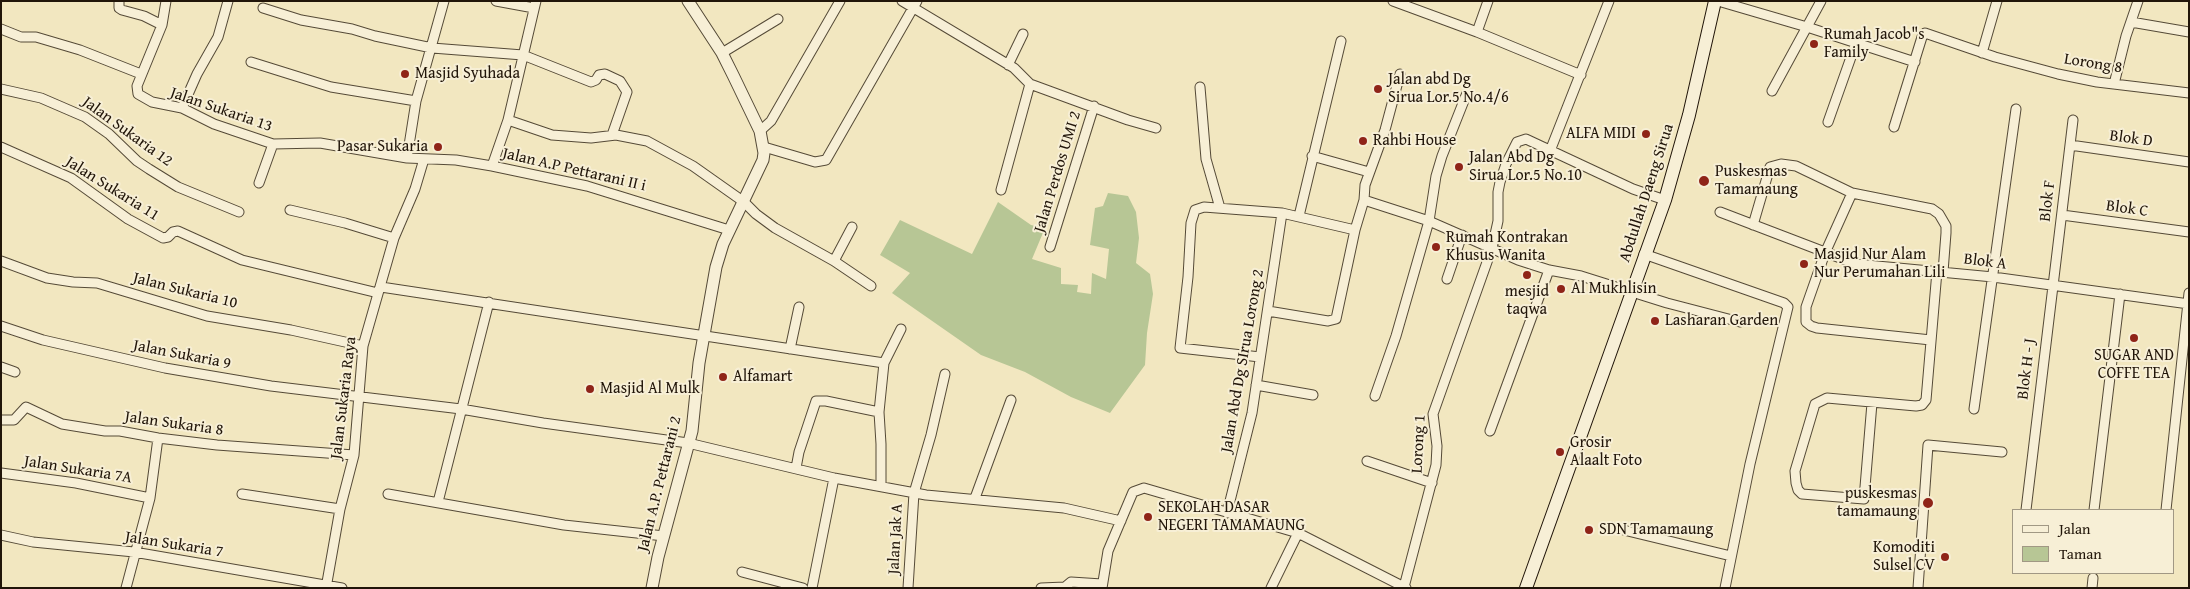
<!DOCTYPE html>
<html>
<head>
<meta charset="utf-8">
<style>
	body { margin:0 }
	#map { position:relative; width:2190px; height:589px; overflow:hidden; background:#f2e7c0; font-family:"Gentium Book Plus",serif }
	canvas { display:block }
	.frame { position:absolute; inset:0; border:2px solid #211509; pointer-events:none }
	.legend { position:absolute; left:2012px; top:509px; width:162px; height:65px; box-sizing:border-box; background:#f7efd6; border:1px solid #a19884; margin:0; padding:6px 9px; list-style:none; font-size:15px; color:#211509 }
	.legend li { display:flex; align-items:center; gap:10px; height:25px }
	.legend b { width:25px; border:1px solid #a19884 }
</style>
</head>
<body>
<div id="map">
<canvas width="2190" height="589"></canvas>
<div class="frame"></div>
<ul class="legend">
<li><b style="height:6px;background:#f7efd6"></b>Jalan</li>
<li><b style="height:14px;background:#b7c695"></b>Taman</li>
</ul>
</div>
<script>
const context = document.querySelector('canvas').getContext('2d');
context.lineJoin = 'round';
function fillPath(path, color) { context.fillStyle = color; context.fill(path, 'evenodd'); }
const shape = rows => new Path2D(rows.map(r => 'M' + r).join(''));
function stroke(path, color, width, dash) { context.strokeStyle = color; context.lineWidth = width; context.lineCap = dash ? 'butt' : 'round'; context.setLineDash(dash || []); context.stroke(path); }
function write(font, color, halo, rows, align = 'center') {
  context.font = font + ' "Gentium Book Plus",serif'; context.lineWidth = 4; context.setLineDash([]); context.textBaseline = 'middle'; context.strokeStyle = halo; context.fillStyle = color; for (const [text, x, y, turn = 0] of rows) {
    context.save(); context.translate(x, y); context.rotate((+turn || 0) * Math.PI / 180); context.textAlign = isNaN(turn) ? turn : align; if (halo) context.strokeText(text, 0, 0); context.fillText(text, 0, 0); context.restore();
  }
}
fillPath(shape([
	[1108,193,1128,196,1136,212,1139,238,1136,263,1150,274,1153,294,1147,333,1145,365,1110,413,1071,397,1025,372,981,355,892,293,910,273,880,255,900,220,972,254,998,202,1031,225,1045,228,1032,259,1061,268,1061,284,1078,285,1077,292,1091,294,1092,273,1106,279,1109,249,1090,245,1095,208,1103,206]
]), '#b7c695');
const minor = shape([
	[119,1,119,8,122,10,144,16,162,25],
	[166,1,162,25,137,86,138,94,152,102,182,108,214,124,273,144,320,143,407,158,456,160,492,166,587,186,729,230],
	[496,1,534,8],
	[902,1,1014,68,1030,84,1128,120,1156,128],
	[1393,1,1477,32,1581,75],
	[1718,1,1807,27,1915,62],
	[263,8,301,20,352,29,375,36,432,48,523,55,591,82,596,80,599,75,605,74,620,81,627,92,612,135],
	[2131,22,2189,32],
	[1,29,21,37,36,37,80,50,141,74],
	[1477,32,1488,1],
	[722,53,778,19],
	[1982,53,1997,1],
	[251,62,331,87,416,101],
	[1008,65,1023,34],
	[2114,84,2126,36,2138,1],
	[1200,87,1206,159,1220,208],
	[1,89,41,98,85,117,109,134,137,161,149,169,178,187,239,212],
	[1772,91,1821,1],
	[182,108,197,74,218,37,228,1],
	[508,120,552,135,591,138,616,135,647,141,693,166,744,202,756,214,775,228,834,261,871,286],
	[1828,122,1856,43],
	[1894,127,1922,37,1925,33,1995,57,2058,74,2097,82,2189,93],
	[760,131,771,121,840,1],
	[2070,145,2189,162],
	[1,147,71,178,128,219,163,238,168,237,173,232,178,231,242,260,378,293],
	[764,147,815,162,826,160,917,1],
	[1550,151,1609,1],
	[1312,156,1369,172],
	[407,158,416,101,444,1],
	[492,166,508,120,536,1],
	[259,183,273,144],
	[1001,190,1030,84],
	[1852,193,1825,253,1806,307,1806,322,1811,326,1817,328,1931,340],
	[1364,200,1429,221,1518,260,1549,270,1581,276,1667,303,1740,322],
	[290,210,345,223,394,238],
	[1720,212,1856,264,1993,277,2189,304],
	[2062,215,2189,232],
	[1299,216,1341,41],
	[1753,225,1770,167,1781,164,1796,166,1852,193,1932,209,1939,214,1946,226,1946,233,1943,272],
	[1355,230,1364,200,1365,185,1385,130,1400,74],
	[1050,247,1094,106],
	[1644,254,1784,303,1788,307,1750,464,1725,588],
	[1,261,47,278,73,282,97,283,207,316,291,330,363,346],
	[834,261,852,227],
	[1447,279,1462,235],
	[381,287,884,363,879,412,881,444,881,486],
	[1,326,43,340,165,368,271,386,461,409,543,423,688,443,834,478,926,495,1064,508,1121,521],
	[790,349,799,307],
	[1260,357,1180,348,1188,277,1191,223,1195,210,1204,207,1282,213,1355,230,1336,319,1328,321,1268,311],
	[884,363,901,329],
	[1,367,15,372],
	[1256,385,1313,395],
	[1375,396,1396,336,1429,221,1436,176,1442,156,1467,93],
	[1872,403,1864,499,1802,494,1798,490,1796,483,1795,471,1815,404,1827,398,1916,406,1922,405,1926,400,1937,271],
	[1974,409,2016,109],
	[1,420,14,420,26,407,62,424,105,431,120,431,158,438,217,445,354,455],
	[1490,431,1549,270],
	[1367,461,1432,483],
	[796,468,799,452,816,401,826,401,879,412],
	[1,473,76,483,150,498],
	[242,494,340,509],
	[388,494,564,525,664,536],
	[975,498,1011,400],
	[438,502,489,302],
	[2026,510,2073,120],
	[2094,510,2120,294],
	[2166,510,2189,293],
	[1227,513,1252,413,1282,213],
	[1611,527,1731,556],
	[1,535,33,542,134,552,342,588],
	[742,572,803,588],
	[1404,587,1436,465,1437,446,1433,414,1492,248,1498,221,1498,192,1500,182,1506,164,1517,142,1526,139,1633,189,1665,200],
	[126,588,150,498,158,438],
	[326,588,340,509,354,455,363,346,394,238,415,189,424,159],
	[812,588,834,478],
	[908,588,914,493,931,435,945,374],
	[1041,588,1065,587,1071,582,1102,584],
	[1102,588,1108,551,1133,492,1144,488,1298,533,1406,588],
	[1271,588,1298,533],
	[1918,588,1928,445,2002,452],
	[2092,588,2093,578]
]);
const tertiary = shape([
	[652,588,658,557,692,431,699,363,716,267,723,244,763,160,764,153,760,131,733,75,722,53,688,1]
]);
const secondary = shape([
	[1526,588,1665,200,1689,115,1715,1]
]);
stroke(minor, '#554a37', 11);
stroke(tertiary, '#554a37', 13);
stroke(secondary, '#211509', 14);
stroke(minor, '#f7efd6', 9);
stroke(tertiary, '#f7efd6', 11);
stroke(secondary, '#f7efd6', 12);
for (const [x, y, r, color] of [
	[1814,44,5,"#8f2418"],
	[405,74,5,"#8f2418"],
	[1378,89,5,"#8f2418"],
	[1646,134,5,"#8f2418"],
	[1363,141,5,"#8f2418"],
	[438,147,5,"#8f2418"],
	[1459,167,5,"#8f2418"],
	[1704,181,6,"#8f2418"],
	[1436,247,5,"#8f2418"],
	[1804,264,5,"#8f2418"],
	[1527,275,5,"#8f2418"],
	[1561,289,5,"#8f2418"],
	[1655,321,5,"#8f2418"],
	[2134,338,5,"#8f2418"],
	[723,377,5,"#8f2418"],
	[590,389,5,"#8f2418"],
	[1560,452,5,"#8f2418"],
	[1928,503,6,"#8f2418"],
	[1148,517,5,"#8f2418"],
	[1589,530,5,"#8f2418"],
	[1945,557,5,"#8f2418"]
]) { const dot = new Path2D(); dot.arc(x, y, r, 0, 2 * Math.PI); context.fillStyle = color; context.fill(dot); stroke(dot, '#f7efd6', 2); }
write('16px', '#211509', '#f7efd6', [
	["Rumah Jacob\"s",1824,35],
	["Family",1824,53],
	["Masjid Syuhada",415,74],
	["Jalan abd Dg",1388,80],
	["Sirua Lor.5 No.4/6",1388,98],
	["ALFA MIDI",1636,134,"right"],
	["Rahbi House",1373,141],
	["Pasar Sukaria",428,147,"right"],
	["Jalan Abd Dg",1469,158],
	["Sirua Lor.5 No.10",1469,176],
	["Puskesmas",1715,172],
	["Tamamaung",1715,190],
	["Rumah Kontrakan",1446,238],
	["Khusus Wanita",1446,256],
	["Masjid Nur Alam",1814,255],
	["Nur Perumahan Lili",1814,273],
	["Al Mukhlisin",1571,289],
	["mesjid",1527,292,"center"],
	["taqwa",1527,310,"center"],
	["Lasharan Garden",1665,321],
	["SUGAR AND",2134,356,"center"],
	["COFFE TEA",2134,374,"center"],
	["Alfamart",733,377],
	["Masjid Al Mulk",600,389],
	["Grosir",1570,443],
	["Alaalt Foto",1570,461],
	["puskesmas",1917,494,"right"],
	["tamamaung",1917,512,"right"],
	["SEKOLAH DASAR",1158,508],
	["NEGERI TAMAMAUNG",1158,526],
	["SDN Tamamaung",1599,530],
	["Komoditi",1935,548,"right"],
	["Sulsel CV",1935,566,"right"]
], 'left');
write('16px', '#211509', '#f7efd6', [
	["Lorong 8",2093,64,9],
	["Jalan Sukaria 13",221,110,19],
	["Jalan Sukaria 12",127,132,36],
	["Blok D",2131,139,8],
	["Jalan A.P Pettarani II i",574,170,13],
	["Jalan Perdos UMI 2",1058,172,-73],
	["Jalan Sukaria 11",112,189,32],
	["Abdullah Daeng Sirua",1647,193,-72],
	["Blok F",2048,201,-83],
	["Blok C",2127,209,8],
	["Blok A",1985,262,7],
	["Jalan Sukaria 10",185,291,14],
	["Jalan Sukaria 9",182,355,11],
	["Jalan Abd Dg SIrua Lorong 2",1243,361,-80],
	["Blok H - J",2027,369,-83],
	["Jalan Sukaria Raya",344,398,-83],
	["Jalan Sukaria 8",174,424,8],
	["Lorong 1",1419,444,-87],
	["Jalan Sukaria 7A",78,470,9],
	["Jalan A.P. Pettarani 2",660,484,-76],
	["Jalan Jak A",896,539,-87],
	["Jalan Sukaria 7",174,545,9]
]);
</script>
</body>
</html>
